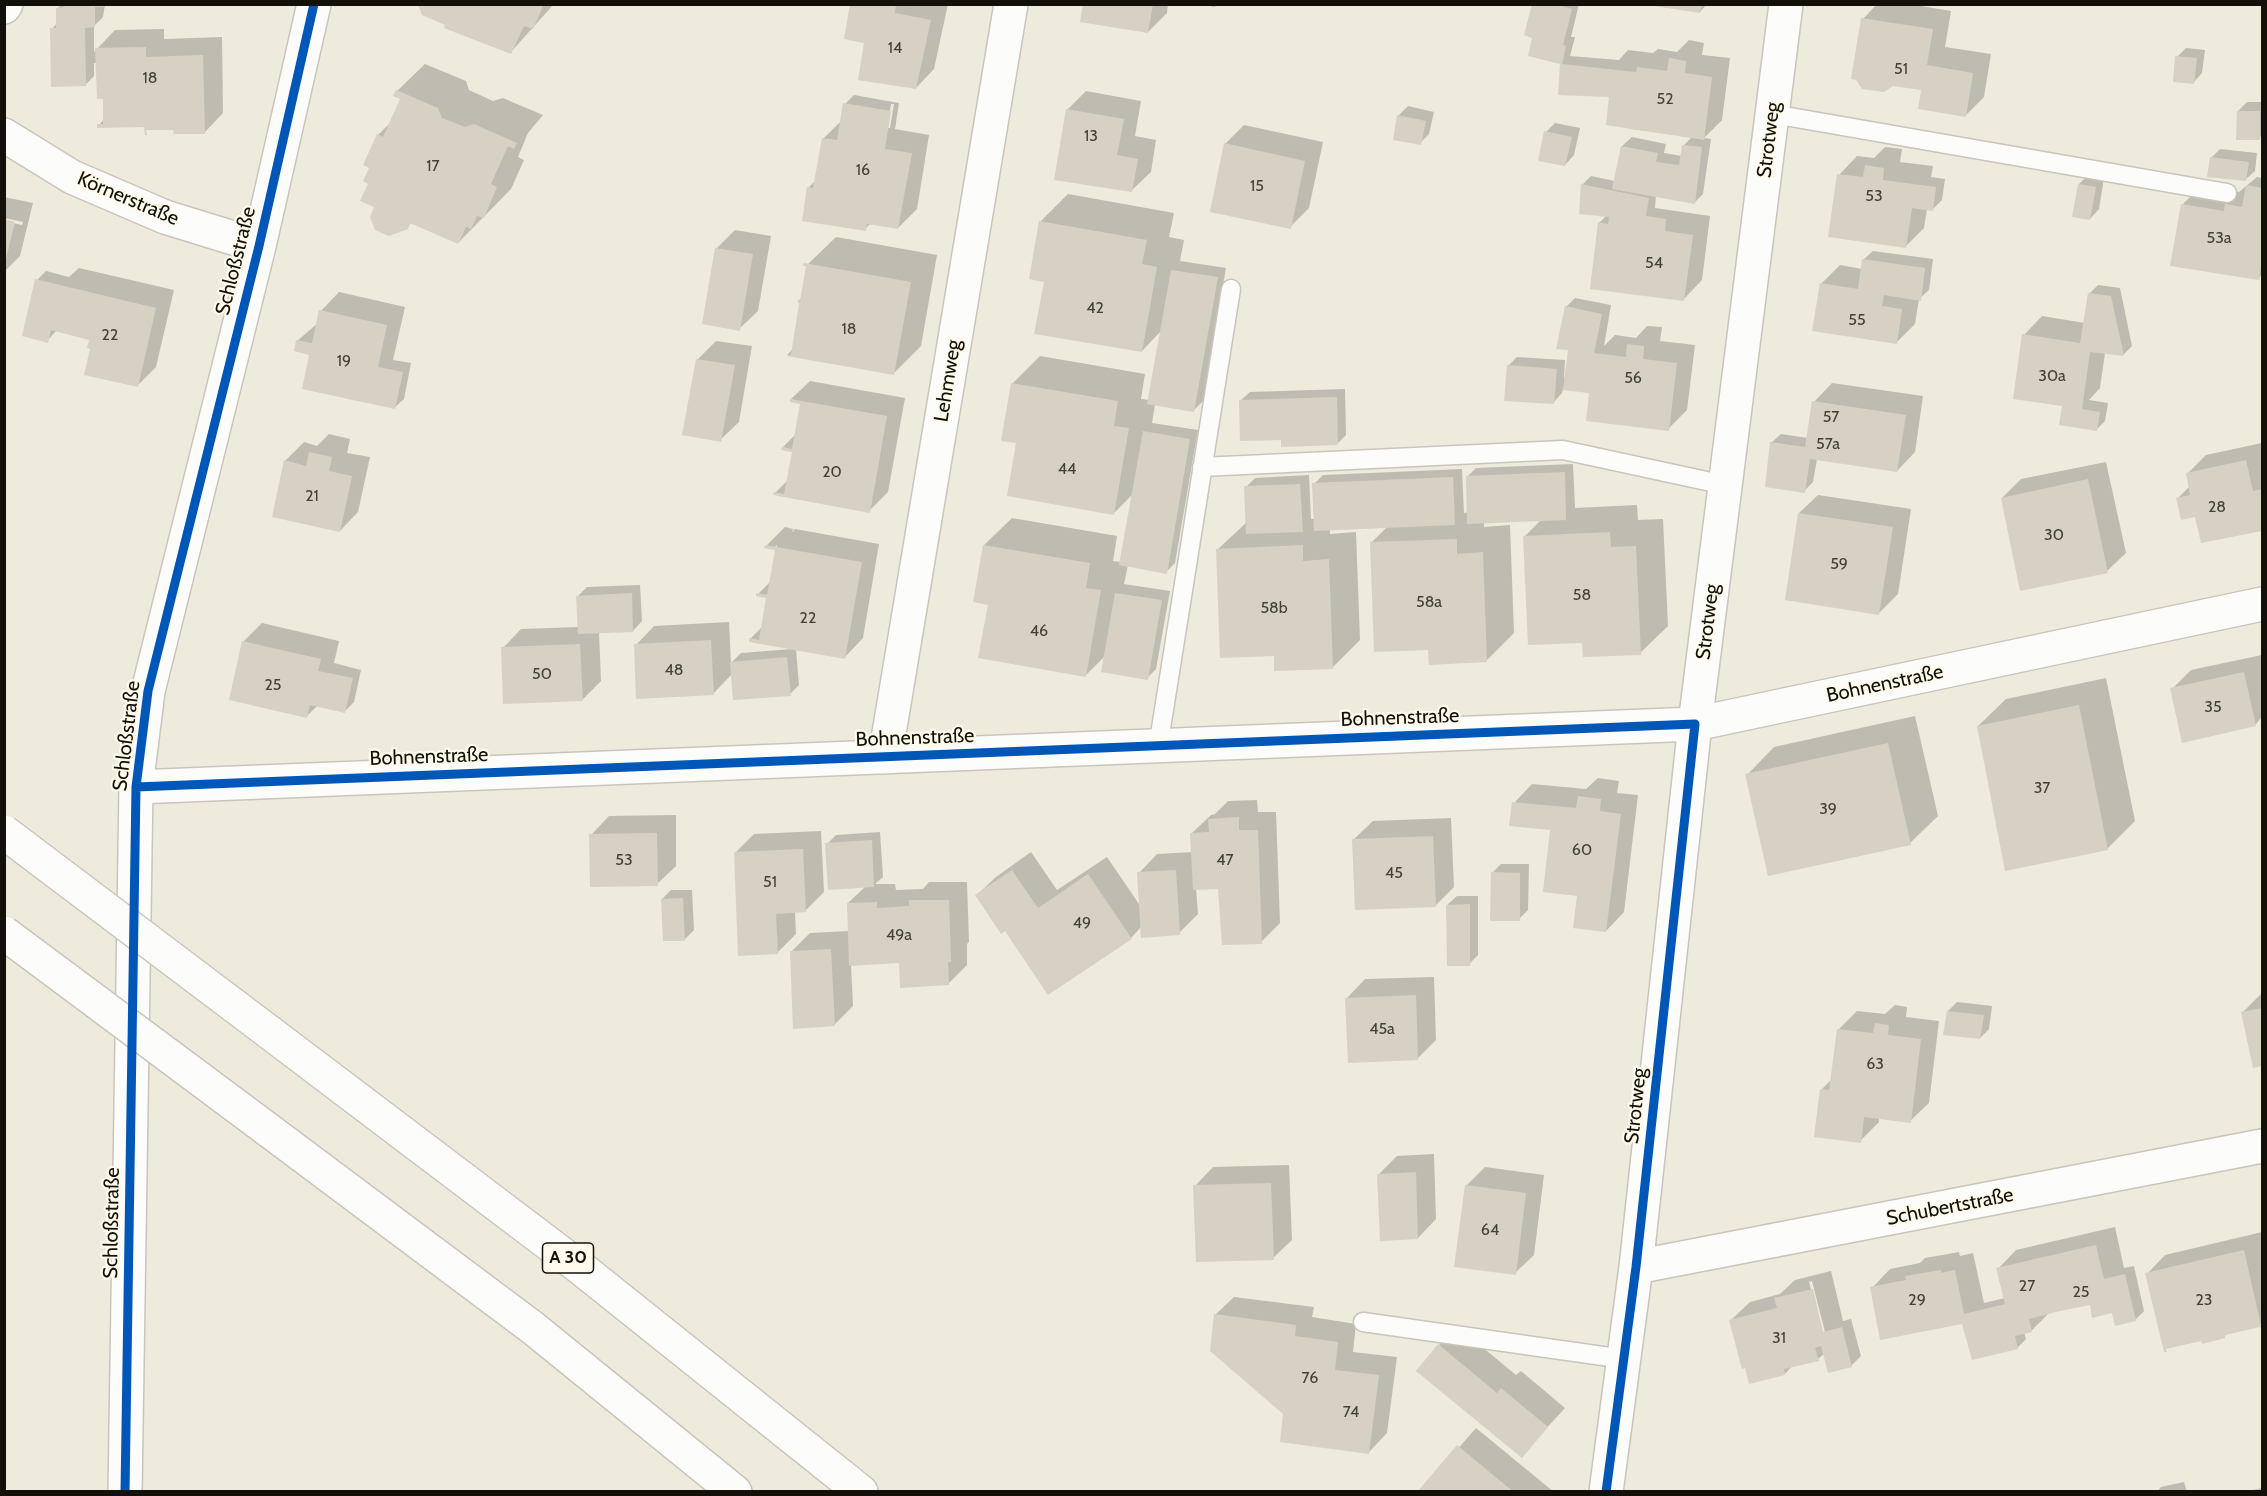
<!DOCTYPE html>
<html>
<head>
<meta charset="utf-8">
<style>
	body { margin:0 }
	#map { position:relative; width:2267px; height:1496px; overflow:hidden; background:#eeeadc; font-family:Cabin,sans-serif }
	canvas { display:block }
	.frame { position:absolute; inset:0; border:6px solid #121008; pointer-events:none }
</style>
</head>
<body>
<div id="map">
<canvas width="2267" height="1496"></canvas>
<div class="frame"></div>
</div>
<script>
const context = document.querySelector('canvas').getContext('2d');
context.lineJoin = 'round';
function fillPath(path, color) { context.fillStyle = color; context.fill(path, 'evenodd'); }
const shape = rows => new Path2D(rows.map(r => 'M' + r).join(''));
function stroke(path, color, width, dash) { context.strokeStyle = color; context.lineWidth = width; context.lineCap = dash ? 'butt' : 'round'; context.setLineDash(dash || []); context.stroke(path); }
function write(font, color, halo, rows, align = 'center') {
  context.font = font + ' Cabin,sans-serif'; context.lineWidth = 4.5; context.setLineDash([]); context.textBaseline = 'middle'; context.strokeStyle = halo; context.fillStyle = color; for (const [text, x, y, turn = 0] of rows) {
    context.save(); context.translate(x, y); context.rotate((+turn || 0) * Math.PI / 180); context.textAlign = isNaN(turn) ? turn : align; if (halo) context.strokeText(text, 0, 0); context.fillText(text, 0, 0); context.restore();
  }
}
fillPath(shape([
	[62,4,105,4,103,17,94,26,94,52,115,30,164,29,164,39,222,37,223,113,205,132,146,125,99,125,104,119,104,97,97,63,94,63,94,76,85,85,52,29,57,23,57,9],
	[419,4,554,4,510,53,447,24],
	[852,4,948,4,934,69,916,88,866,42],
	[1085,4,1168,4,1167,13,1148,32],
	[1200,4,1217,4,1215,7],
	[1533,4,1579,4,1571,37,1575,37,1570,56,1619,60,1628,50,1653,53,1658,49,1677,52,1689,40,1704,43,1702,55,1730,58,1722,120,1704,138,1711,139,1703,194,1694,203,1656,196,1655,208,1710,216,1702,280,1684,299,1599,223,1607,215,1582,185,1591,176,1615,181,1622,146,1632,137,1666,144,1664,153,1682,156,1683,146,1692,137,1631,129,1611,96,1560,93,1561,63,1534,37],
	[1642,4,1707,4,1700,12],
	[1877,4,1909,4,1951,11,1945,47,1991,54,1984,97,1966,115,1863,19],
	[2186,48,2205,50,2202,73,2193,83,2177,57],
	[425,64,466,81,469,90,493,101,503,98,543,115,528,133,518,157,524,160,511,189,458,243,412,222,407,227,376,206,370,183,378,135,391,122,402,99,397,91],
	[1086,91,1141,101,1135,136,1156,140,1151,172,1132,190,1067,110],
	[854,95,899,103,895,129,929,135,917,209,898,228,871,223,865,229,809,187,816,180,823,139,842,120,845,104],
	[891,104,894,104,890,128,887,128],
	[2247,102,2262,102,2262,135,2259,138,2238,111],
	[1408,106,1434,112,1429,134,1420,143,1394,138,1399,115],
	[1555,123,1580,128,1574,155,1565,165,1546,132],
	[1244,125,1323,142,1309,208,1290,227,1225,144],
	[1885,147,1902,149,1900,162,1933,166,1931,177,1945,179,1942,200,1933,209,1927,209,1924,228,1905,247,1839,175,1857,156,1874,158],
	[2220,149,2257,153,2255,171,2245,180,2211,158],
	[2088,175,2104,178,2099,209,2090,219,2079,184],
	[2257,177,2262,178,2262,274,2258,279,2182,205,2201,186,2239,192],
	[1068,194,1174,213,1169,237,1184,240,1180,261,1226,268,1203,401,1194,410,1155,404,1152,423,1198,430,1175,563,1166,572,1128,565,1124,584,1170,591,1156,669,1147,678,1105,656,1086,675,989,603,984,545,1012,518,1117,536,1113,561,1121,562,1133,494,1114,513,1017,442,1012,384,1040,356,1145,374,1141,399,1149,400,1161,331,1142,351,1045,280,1040,222],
	[4,197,33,203,20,256,4,272,4,221,22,225,23,222,4,218],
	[735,230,771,236,758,311,739,329,704,323,717,248],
	[836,237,937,255,921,346,893,374,787,355,794,348,801,303,799,300,803,297,808,264],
	[1873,251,1933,259,1929,290,1919,299,1915,324,1897,342,1821,284,1840,265,1862,269,1863,260],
	[79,268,174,290,156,367,137,386,92,347,90,339,57,330,47,341,37,280,46,271,69,277],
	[2098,285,2120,288,2132,346,2123,355,2105,353,2100,388,2089,400,2108,403,2105,421,2096,430,2063,404,2024,335,2042,316,2085,323,2089,294],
	[339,292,405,307,393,360,411,363,404,399,394,408,297,341,318,323,321,311],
	[1575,298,1611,305,1604,346,1615,335,1636,338,1647,326,1662,327,1660,341,1695,345,1687,410,1668,429,1591,389,1589,392,1563,389,1562,393,1553,403,1508,366,1517,357,1565,360,1564,378,1566,378,1570,349,1566,307],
	[716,341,752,346,739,422,720,440,697,360],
	[810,381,905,398,888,492,869,511,775,493,788,480,793,451,783,447,796,434,802,403,791,399],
	[1832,383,1923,396,1915,452,1897,471,1817,459,1813,482,1804,491,1771,443,1781,434,1808,438,1814,402],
	[1345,389,1346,435,1337,444,1283,438,1240,401,1250,392],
	[329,434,350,439,347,453,370,457,358,512,340,531,285,461,304,442,317,446],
	[2262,443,2262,529,2202,541,2196,516,2178,498,2190,486,2187,474,2206,455],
	[2106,462,2126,553,2107,571,2002,498,2021,479],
	[1573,464,1575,508,1637,505,1638,520,1663,519,1668,626,1640,653,1583,641,1525,536,1541,520,1484,522,1484,527,1510,525,1514,633,1487,660,1430,648,1371,543,1388,526,1330,529,1330,534,1356,532,1360,640,1333,667,1275,654,1217,550,1247,522,1246,487,1255,478,1309,475,1311,519,1315,519,1314,484,1323,475,1462,469,1464,513,1468,512,1467,477,1476,468],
	[1818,495,1911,509,1898,594,1879,613,1799,513],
	[785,527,793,529,792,532,795,529,879,544,863,638,845,657,796,649,799,685,790,694,732,674,713,694,636,645,654,626,729,622,731,663,741,653,792,649,750,639,763,626,768,597,758,594,771,581,777,545,774,548,766,546],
	[640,585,642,621,633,631,599,632,601,681,582,700,503,648,521,629,579,627,578,596,587,587],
	[262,623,339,641,334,663,361,670,354,702,345,711,318,705,307,716,243,642],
	[2262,655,2262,717,2255,725,2172,689,2191,670],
	[2106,678,2135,821,2107,849,1978,726,2006,699],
	[1915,716,1938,816,1910,843,1747,775,1774,747],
	[1598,778,1619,781,1617,793,1638,795,1624,912,1606,931,1551,829,1514,803,1532,784,1586,789],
	[1257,800,1258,812,1276,812,1280,923,1261,942,1219,887,1196,888,1198,914,1179,933,1142,926,1131,938,1006,929,977,895,996,877,1031,852,1057,890,1107,857,1141,907,1139,873,1157,854,1193,852,1192,833,1211,815,1215,814,1228,801],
	[676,815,676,866,657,884,591,835,609,816],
	[1451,818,1454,887,1435,906,1354,839,1373,821],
	[821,831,824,892,805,911,795,912,796,934,777,953,736,852,754,834],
	[880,832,883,877,875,884,895,884,896,890,923,889,929,882,967,882,969,942,967,944,967,965,948,984,901,962,851,964,853,1006,834,1025,791,952,810,933,849,931,848,903,865,887,827,844,836,835],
	[1501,864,1529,864,1528,910,1519,919,1492,873],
	[671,890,692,890,694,930,685,939,662,899],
	[1457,896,1478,896,1478,955,1469,964,1447,905],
	[1434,977,1436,1040,1418,1058,1347,998,1365,979],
	[2261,994,2262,1065,2254,1066,2242,1013],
	[1957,1002,1992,1006,1989,1029,1980,1038,1948,1011],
	[1895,1005,1907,1007,1906,1017,1939,1021,1929,1103,1910,1121,1879,1117,1879,1122,1860,1141,1822,1089,1832,1079,1839,1029,1857,1011,1885,1014],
	[1434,1154,1436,1219,1418,1238,1379,1174,1397,1156],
	[1289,1165,1292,1240,1273,1258,1195,1186,1213,1167],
	[1485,1167,1544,1175,1534,1255,1515,1273,1466,1186],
	[2115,1227,2124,1268,2134,1266,2144,1311,2135,1320,2091,1303,2049,1313,2031,1331,2024,1332,2026,1339,2017,1348,1964,1322,1872,1288,1890,1269,1920,1263,1925,1258,1959,1252,1960,1256,1973,1253,1984,1303,2005,1298,1998,1269,2016,1250],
	[2262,1232,2261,1325,2228,1333,2224,1337,2147,1274,2165,1255],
	[1831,1271,1843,1321,1851,1319,1861,1356,1851,1366,1825,1353,1818,1359,1793,1365,1785,1374,1731,1320,1750,1302,1780,1294,1795,1280],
	[1812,1281,1825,1332,1823,1335,1809,1282],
	[1234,1297,1314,1307,1312,1317,1356,1324,1353,1352,1397,1357,1387,1433,1369,1452,1285,1413,1215,1315],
	[1458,1327,1516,1375,1521,1371,1565,1408,1521,1456,1439,1345],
	[1476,1428,1554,1492,1420,1492],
	[2184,1482,2187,1492,2157,1492,2161,1487],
	[2262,1488,2262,1492,2245,1492]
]), '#0003');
fillPath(shape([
	[64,4,104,4,104,7,95,7,95,27,85,28,86,86,51,87,50,28,56,28,56,8,64,7],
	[418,4,544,4,533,29,524,26,511,54,444,28,445,25,422,15],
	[850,4,896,4,895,13,931,20,916,89,858,80,864,43,844,39],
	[1083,4,1153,4,1148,33,1080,22],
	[1532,4,1555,4,1572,9,1563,45,1566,46,1562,64,1636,72,1637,67,1667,71,1669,58,1686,61,1685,73,1712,77,1704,140,1606,125,1609,97,1558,95,1560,64,1528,56,1532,38,1524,35],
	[1641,4,1702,4,1700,13],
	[1861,18,1933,29,1927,65,1973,73,1966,117,1918,109,1921,90,1893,86,1884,92,1862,89,1856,80,1851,79],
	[146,47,146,57,203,55,205,134,174,134,173,130,146,130,147,135,145,135,144,127,97,128,97,124,103,124,103,99,97,99,95,48],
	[2175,56,2197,58,2194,84,2173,82],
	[396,90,438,108,442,118,465,127,474,124,517,143,514,149,508,146,491,184,497,187,484,218,477,216,471,229,466,227,458,244,410,223,408,229,389,236,375,230,370,217,374,207,360,201,368,184,363,181,369,168,363,165,377,134,383,137,400,99,393,96],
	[843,103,891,111,885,149,912,153,898,229,867,224,866,231,802,221,807,187,813,188,822,138,837,140],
	[1066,109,1124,119,1117,155,1138,159,1132,192,1054,180],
	[2237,111,2260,111,2260,140,2236,140],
	[1397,115,1426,121,1421,145,1393,140],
	[1544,131,1572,137,1565,166,1538,161],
	[1224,143,1305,161,1291,229,1210,212],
	[1682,145,1702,147,1695,204,1612,189,1621,146,1658,153,1656,162,1679,165],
	[2210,157,2249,162,2246,181,2207,177],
	[1865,165,1884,168,1883,180,1936,187,1933,211,1912,208,1906,248,1828,237,1837,174,1863,177],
	[1581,184,1649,198,1646,216,1666,219,1665,231,1693,235,1684,301,1590,289,1598,222,1608,224,1609,217,1579,214],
	[2078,184,2096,187,2090,220,2072,217],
	[2246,185,2262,188,2262,258,2259,280,2170,266,2181,204,2224,211,2225,204,2242,207],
	[4,219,15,222,5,263,4,263],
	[1039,221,1147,240,1142,264,1157,267,1142,352,1034,334,1044,282,1029,279],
	[715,248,753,254,740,331,702,324],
	[1862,259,1925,268,1921,301,1884,295,1882,306,1902,309,1897,344,1812,331,1820,283,1858,289],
	[804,263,911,282,894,375,787,356,791,354,799,304,797,300,800,301,806,266,803,266],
	[1171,270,1218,277,1194,412,1147,404],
	[35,279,156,308,138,387,84,375,90,349,87,348,89,340,51,330,48,343,22,336],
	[2088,293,2111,296,2124,356,2090,352,2082,409,2100,412,2097,431,2059,425,2062,406,2013,399,2022,334,2080,343],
	[1565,306,1602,314,1594,353,1626,357,1627,344,1644,346,1643,359,1677,363,1669,431,1586,421,1589,393,1563,390,1568,350,1556,349],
	[319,310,387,325,378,367,403,372,395,409,302,389,309,355,294,351,296,340,312,343],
	[696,359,735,365,721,442,682,435],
	[1507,365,1557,369,1554,404,1504,401],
	[1011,383,1118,401,1114,426,1129,428,1114,515,1007,496,1016,443,1001,441],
	[1337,397,1338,445,1281,447,1281,440,1240,441,1239,400],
	[790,399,887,416,870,513,773,495,774,492,784,494,792,452,781,450,782,447,792,449,800,404,790,402],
	[1812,401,1906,415,1897,472,1810,459,1805,493,1765,487,1770,442,1805,447],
	[1143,431,1190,439,1167,574,1119,565],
	[309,452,332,457,329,471,352,476,340,532,272,517,284,460,306,466],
	[2246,460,2253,491,2262,489,2262,531,2201,543,2195,517,2181,520,2176,498,2190,495,2186,473],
	[1565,472,1566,520,1467,524,1466,476],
	[1453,477,1455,525,1314,531,1312,483],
	[2088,479,2108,573,2020,591,2001,498],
	[1300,484,1303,532,1246,534,1244,486],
	[1798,513,1893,527,1879,615,1785,600],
	[1610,532,1611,547,1636,546,1641,655,1583,657,1582,643,1528,645,1523,536],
	[1457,539,1457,554,1483,552,1487,662,1429,665,1428,650,1374,652,1370,542],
	[765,545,862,562,845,659,749,642,749,638,759,640,766,598,756,596,756,593,767,595,775,550,764,548],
	[983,545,1090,563,1086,588,1101,590,1086,677,978,658,988,605,973,602],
	[1303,545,1303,561,1329,559,1333,669,1274,671,1274,656,1220,658,1216,549],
	[632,593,633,632,578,634,576,596],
	[1115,593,1162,600,1148,680,1101,672],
	[711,640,714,695,636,699,634,644],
	[242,641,321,659,318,671,353,678,345,713,310,705,307,718,229,700],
	[580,644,583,701,503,704,501,647],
	[787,657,791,696,733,700,730,662],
	[2244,672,2256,726,2182,743,2170,688],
	[2079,705,2108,850,2005,871,1977,726],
	[1888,743,1911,845,1768,876,1745,774],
	[1578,796,1601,799,1600,811,1621,814,1606,932,1573,928,1577,896,1543,892,1550,830,1509,826,1512,802,1576,808],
	[1239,817,1239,830,1258,830,1262,944,1222,945,1218,889,1193,890,1190,833,1209,832,1208,819],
	[657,833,658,886,590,887,589,834],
	[1433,836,1436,907,1355,910,1352,839],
	[872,840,874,887,828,890,825,843],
	[803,849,806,912,776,914,778,954,738,956,734,852],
	[1012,870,1038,908,1088,874,1132,939,1048,995,1005,931,1001,934,975,895],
	[1176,870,1180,935,1141,938,1137,872],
	[1491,872,1520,873,1520,921,1490,921],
	[683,898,685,941,663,941,661,899],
	[909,900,949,900,951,962,948,962,949,985,900,988,899,963,849,966,847,903,877,902,877,908,909,906],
	[1470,904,1470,966,1447,966,1446,905],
	[831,949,835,1026,793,1029,790,951],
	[1416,995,1418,1060,1348,1063,1345,998],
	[2262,1008,2262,1066,2253,1068,2241,1012],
	[1947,1011,1984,1015,1980,1039,1943,1035],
	[1875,1023,1889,1025,1888,1035,1921,1039,1911,1123,1864,1117,1861,1143,1814,1137,1820,1089,1829,1090,1837,1029,1873,1033],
	[1416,1172,1418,1239,1380,1241,1377,1174],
	[1271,1183,1274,1260,1196,1262,1193,1185],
	[1465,1185,1526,1193,1516,1275,1454,1267],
	[2096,1245,2104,1279,2125,1274,2136,1321,2115,1326,2112,1313,2092,1318,2090,1305,2060,1311,2029,1319,2032,1332,2015,1336,2018,1349,1972,1360,1962,1324,1880,1340,1870,1287,1906,1280,1905,1276,1941,1270,1941,1273,1955,1270,1964,1314,2005,1304,1996,1268],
	[2244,1250,2262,1330,2260,1327,2225,1335,2225,1338,2202,1344,2201,1341,2166,1349,2167,1352,2164,1352,2145,1273],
	[1813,1289,1823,1332,1842,1327,1852,1367,1828,1373,1821,1346,1815,1348,1819,1361,1784,1369,1785,1375,1749,1384,1745,1368,1742,1369,1729,1320,1777,1308,1774,1298],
	[1214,1314,1296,1325,1295,1336,1338,1342,1335,1370,1379,1375,1369,1454,1280,1442,1283,1414,1210,1351],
	[1438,1344,1497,1393,1501,1388,1548,1427,1522,1458,1416,1371],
	[1457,1445,1499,1480,1513,1491,1418,1491]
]), '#d6d1c2');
const service = shape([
	[1773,114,2227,193],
	[1202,467,1563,450,1725,485],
	[1158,747,1231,289],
	[1363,1322,1624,1359]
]);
const minor = shape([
	[4,7,6,4],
	[4,135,72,177,165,217,259,246],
	[885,757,1011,4],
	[136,787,1695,724,2262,604],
	[1636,1267,2262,1146],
	[125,1492,136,787,148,691,259,246,314,4],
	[1606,1492,1636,1267,1695,724,1786,4]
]);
const motorway = shape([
	[269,1032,582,1269,861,1492],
	[267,1129,533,1328,735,1492]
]);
stroke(service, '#c9c5bc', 21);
stroke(minor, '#c9c5bc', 36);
stroke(motorway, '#c9c5bc', 36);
stroke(service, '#fcfcfa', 18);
stroke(minor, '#fcfcfa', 33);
stroke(motorway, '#fcfcfa', 33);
const motorwayBridge = shape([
	[4,832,269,1032],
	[4,933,267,1129]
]);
stroke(motorwayBridge, '#c9c5bc', 36, []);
stroke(motorwayBridge, '#fcfcfa', 33);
stroke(shape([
	[136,787,1695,724,1636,1267,1606,1492],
	[125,1492,136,787,148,691,259,246,314,4]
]), '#0057b8', 9);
write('16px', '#434036', null, [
	["14",895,48],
	["51",1901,69],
	["18",150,78],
	["52",1665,99],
	["13",1091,136],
	["17",433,166],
	["16",863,170],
	["15",1257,186],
	["53",1874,196],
	["53a",2219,238],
	["54",1654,263],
	["42",1095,308],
	["55",1857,320],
	["18",849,329],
	["22",110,335],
	["19",344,361],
	["30a",2052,376],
	["56",1633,378],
	["57",1831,417],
	["57a",1828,444],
	["44",1067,469],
	["20",832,472],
	["21",312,496],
	["28",2217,507],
	["30",2054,535],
	["59",1839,564],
	["58",1582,595],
	["58a",1429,602],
	["58b",1274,608],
	["22",808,618],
	["46",1039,631],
	["48",674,670],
	["50",542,674],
	["25",273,685],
	["35",2213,707],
	["37",2042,788],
	["39",1828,809],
	["60",1582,850],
	["53",624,860],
	["47",1225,860],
	["45",1394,873],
	["51",770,882],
	["49",1082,923],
	["49a",899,935],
	["45a",1382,1029],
	["63",1875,1064],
	["64",1490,1230],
	["27",2027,1286],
	["25",2081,1292],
	["29",1917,1300],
	["23",2204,1300],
	["31",1779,1338],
	["76",1310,1378],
	["74",1351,1412]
]);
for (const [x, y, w] of [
	[568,1258,51]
]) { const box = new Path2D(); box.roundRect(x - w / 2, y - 15, w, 30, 4.5); context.fillStyle = '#fffaec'; context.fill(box); stroke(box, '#121008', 1.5); }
write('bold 18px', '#121008', null, [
	["A 30",568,1258]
]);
write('20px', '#121008', '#fffaec', [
	["Strotweg",1769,140,-83],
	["Körnerstraße",128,199,23],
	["Schloßstraße",236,261,-76],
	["Lehmweg",948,381,-81],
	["Strotweg",1708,622,-83],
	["Bohnenstraße",1885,684,-12],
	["Bohnenstraße",1400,718,-2],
	["Schloßstraße",127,736,-83],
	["Bohnenstraße",915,738,-2],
	["Bohnenstraße",429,757,-2],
	["Strotweg",1636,1106,-84],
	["Schubertstraße",1950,1207,-11],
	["Schloßstraße",112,1223,-89]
]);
</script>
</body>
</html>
